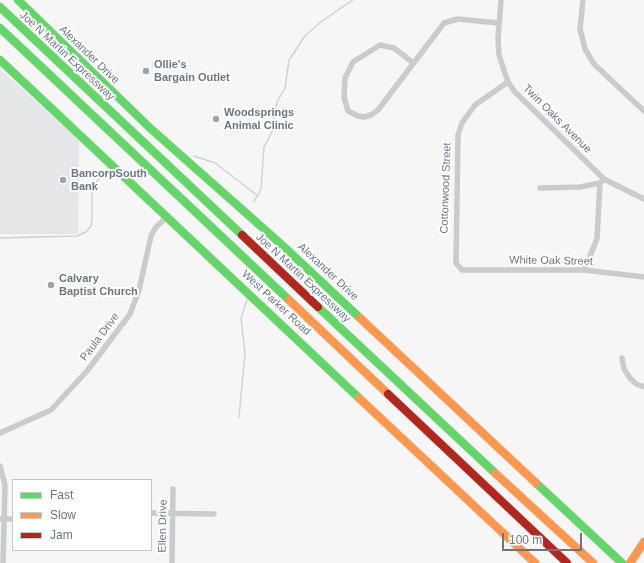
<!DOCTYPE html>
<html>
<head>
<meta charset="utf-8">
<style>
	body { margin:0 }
	#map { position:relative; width:644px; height:563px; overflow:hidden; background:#f6f6f6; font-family:Helvetica,sans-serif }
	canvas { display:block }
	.legend { position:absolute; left:12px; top:479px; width:140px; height:72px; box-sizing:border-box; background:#fff; border:1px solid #c3c9cd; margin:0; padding:5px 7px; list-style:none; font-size:12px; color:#6a7782 }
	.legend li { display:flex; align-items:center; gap:8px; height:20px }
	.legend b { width:20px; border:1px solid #c3c9cd }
	.scale { position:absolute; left:502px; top:533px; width:80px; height:18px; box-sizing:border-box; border:2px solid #6a7782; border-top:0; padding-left:5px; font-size:12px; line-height:14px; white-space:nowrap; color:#6a7782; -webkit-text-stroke:3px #fff; paint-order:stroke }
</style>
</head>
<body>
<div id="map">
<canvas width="644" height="563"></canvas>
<ul class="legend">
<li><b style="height:5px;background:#63d668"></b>Fast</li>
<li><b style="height:5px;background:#ff974d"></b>Slow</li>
<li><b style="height:5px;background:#b3261e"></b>Jam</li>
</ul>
<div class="scale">100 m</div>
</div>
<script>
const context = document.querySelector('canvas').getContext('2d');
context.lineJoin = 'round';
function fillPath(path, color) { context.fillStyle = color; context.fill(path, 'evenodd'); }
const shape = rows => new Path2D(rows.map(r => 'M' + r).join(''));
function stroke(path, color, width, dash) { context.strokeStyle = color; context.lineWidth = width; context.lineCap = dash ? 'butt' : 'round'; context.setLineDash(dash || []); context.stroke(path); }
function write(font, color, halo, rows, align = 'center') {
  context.font = font + ' Helvetica,sans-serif'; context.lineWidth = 4; context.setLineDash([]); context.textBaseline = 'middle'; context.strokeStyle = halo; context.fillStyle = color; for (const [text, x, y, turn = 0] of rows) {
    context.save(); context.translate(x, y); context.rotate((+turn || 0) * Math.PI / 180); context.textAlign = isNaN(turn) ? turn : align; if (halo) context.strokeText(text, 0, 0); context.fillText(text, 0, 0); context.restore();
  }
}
fillPath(shape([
	[0,69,79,140,78,234,0,234]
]), '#e5e6e7');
stroke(shape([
	[194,156,215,163,258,196],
	[254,202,261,189,264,147,274,128,275,111,277,102,285,88,289,60,305,36,322,21,353,0],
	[0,238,77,236,86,232,91,226,92,218,92,189,105,170],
	[239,417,245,354,241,318,247,300]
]), '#cdd3d6', 1.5);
const fast = shape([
	[18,0,150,128,282,245,360,318],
	[0,7,242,235],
	[0,28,289,300],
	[0,60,359,398],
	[318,307,495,473],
	[536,483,622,563]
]);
const slow = shape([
	[289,300,388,394],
	[360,318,536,483],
	[359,398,535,563],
	[495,473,593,563],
	[630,563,644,542]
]);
const jam = shape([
	[242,235,318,307],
	[388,394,567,563]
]);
stroke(fast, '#d3d4d4', 9);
stroke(slow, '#d3d4d4', 9);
stroke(jam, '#d3d4d4', 9);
stroke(shape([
	[501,0,498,39,499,55,508,82,515,92,604,179,644,199],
	[583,0,580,29,585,49,594,64,644,111],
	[412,62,394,48,380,45,353,62,345,78,344,97,348,111,358,116,364,117,371,115,378,110,444,23,458,19,498,23],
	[508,82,475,105,462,123,458,135,456,263,462,270,584,270,644,277],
	[540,188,580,187,600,183],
	[584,270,597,239,600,183,604,179],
	[622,358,624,369,630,378,636,384,644,387],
	[0,433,51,410,87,371,130,314,139,290,151,236,156,227,168,216],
	[0,466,5,485,3,563],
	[151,513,214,514],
	[0,519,13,519],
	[172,563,173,489]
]), '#c9cbcc', 5.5);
stroke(fast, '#63d668', 8);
stroke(slow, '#ff974d', 8);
stroke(jam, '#b3261e', 8);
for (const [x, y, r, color] of [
	[146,71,4,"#9ba3ab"],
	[216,119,4,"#9ba3ab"],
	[63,180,4,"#9ba3ab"],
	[51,285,4,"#9ba3ab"]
]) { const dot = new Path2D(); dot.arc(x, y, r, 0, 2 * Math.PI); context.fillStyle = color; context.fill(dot); stroke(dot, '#fff', 1.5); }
write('11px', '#6a7782', '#fff', [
	["Alexander Drive",89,55,44],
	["Joe N Martin Expressway",67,56,43],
	["Twin Oaks Avenue",557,119,45],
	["Cottonwood Street",446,188,-88],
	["White Oak Street",551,261,1],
	["Alexander Drive",328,272,43],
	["Joe N Martin Expressway",303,278,43],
	["West Parker Road",276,303,43],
	["Paula Drive",100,337,-53],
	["Ellen Drive",163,526,-89]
]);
write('bold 11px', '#6a7782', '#fff', [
	["Ollie's",154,65],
	["Bargain Outlet",154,78],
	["Woodsprings",224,113],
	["Animal Clinic",224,126],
	["BancorpSouth",71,174],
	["Bank",71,187],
	["Calvary",59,279],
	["Baptist Church",59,292]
], 'left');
</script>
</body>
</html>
